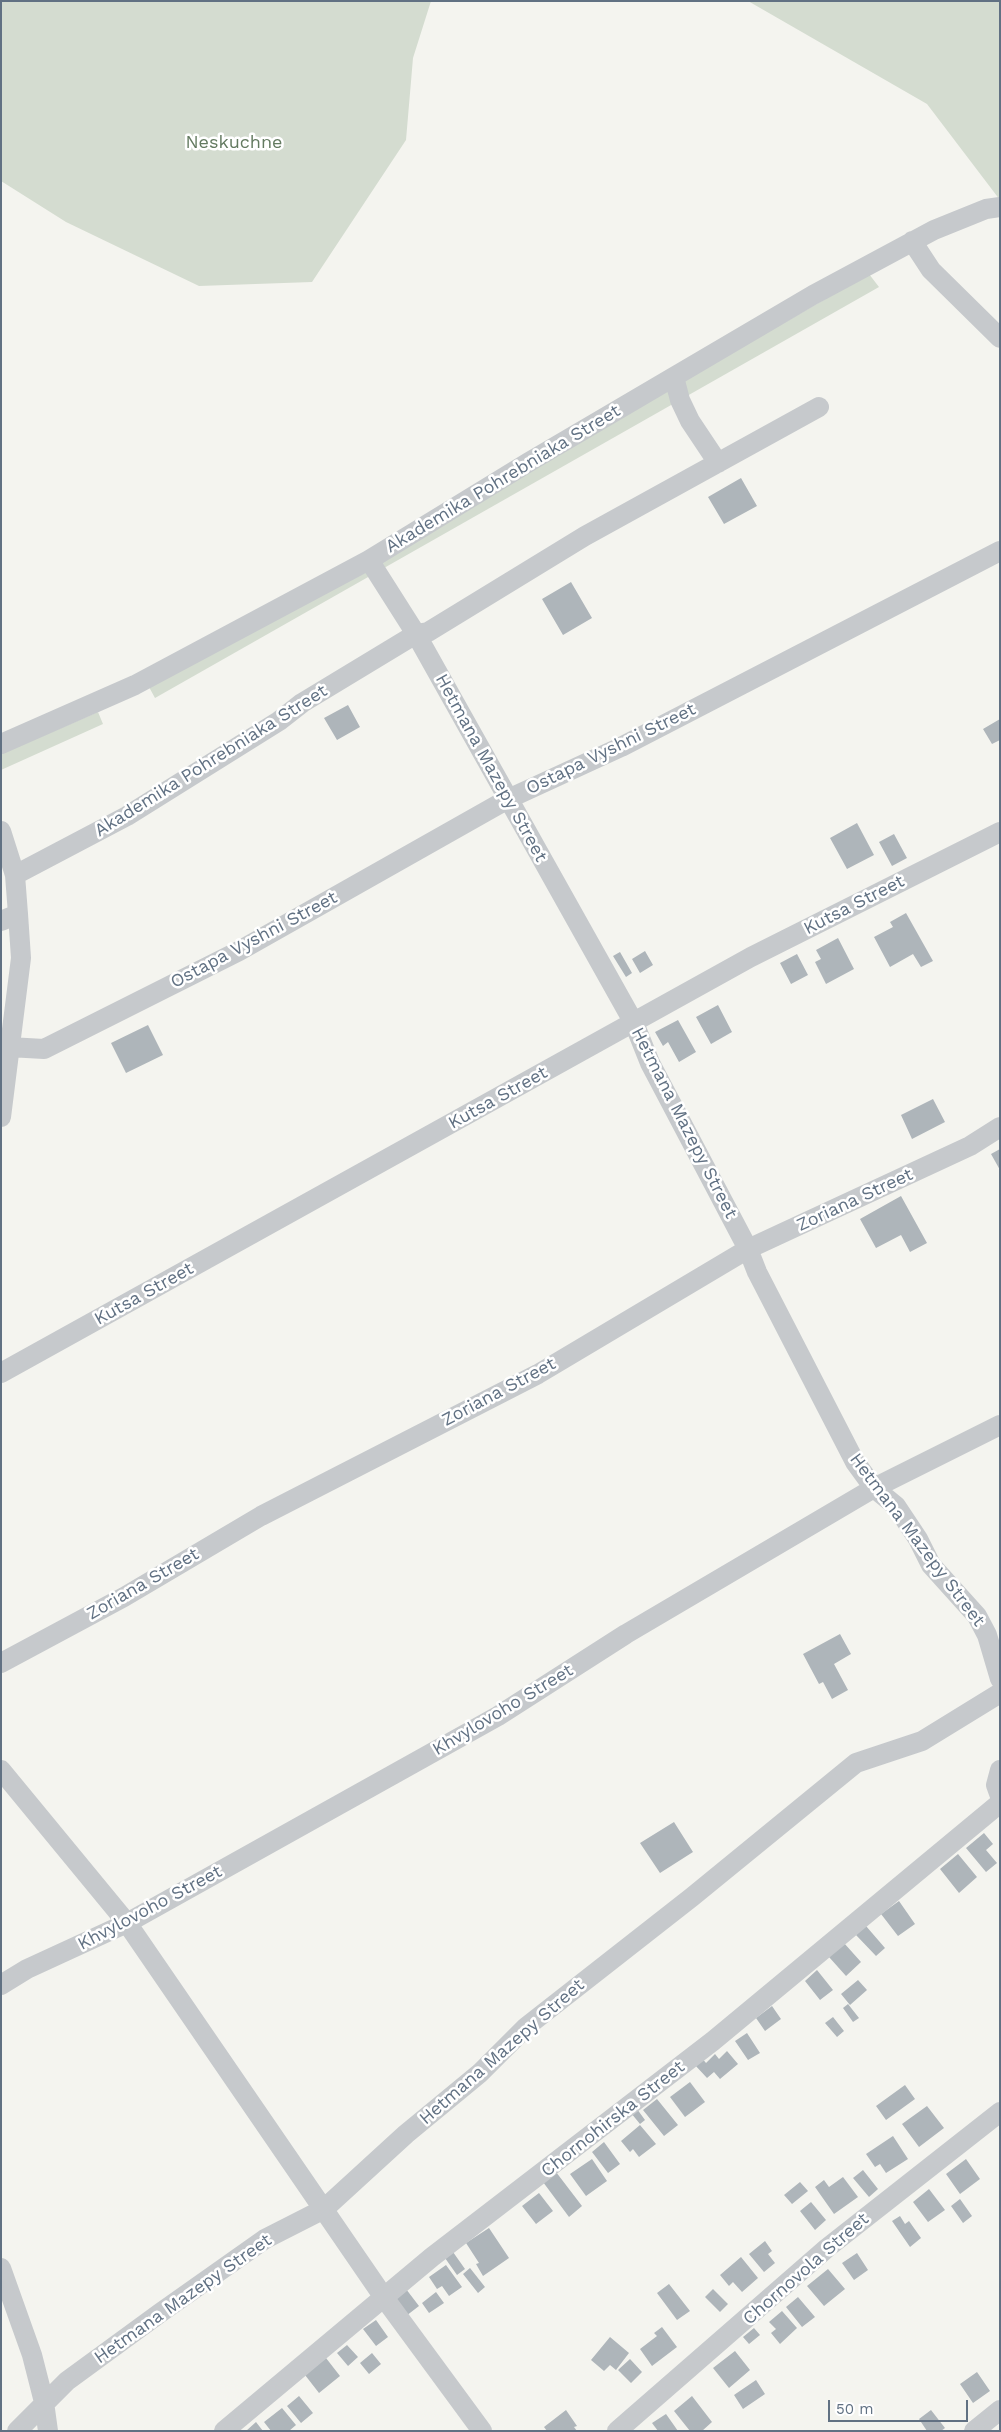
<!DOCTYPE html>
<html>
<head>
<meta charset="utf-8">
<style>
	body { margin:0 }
	#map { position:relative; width:1001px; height:2432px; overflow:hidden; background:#f4f4ef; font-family:"Work Sans",sans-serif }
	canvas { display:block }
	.frame { position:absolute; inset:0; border:2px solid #617183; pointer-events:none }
	.scale { position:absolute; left:828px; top:2400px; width:140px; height:22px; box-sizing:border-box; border:2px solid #617183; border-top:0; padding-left:6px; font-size:15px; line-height:18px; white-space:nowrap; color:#617183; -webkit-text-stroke:4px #fff; paint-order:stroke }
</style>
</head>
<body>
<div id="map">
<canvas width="1001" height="2432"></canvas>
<div class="frame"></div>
<div class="scale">50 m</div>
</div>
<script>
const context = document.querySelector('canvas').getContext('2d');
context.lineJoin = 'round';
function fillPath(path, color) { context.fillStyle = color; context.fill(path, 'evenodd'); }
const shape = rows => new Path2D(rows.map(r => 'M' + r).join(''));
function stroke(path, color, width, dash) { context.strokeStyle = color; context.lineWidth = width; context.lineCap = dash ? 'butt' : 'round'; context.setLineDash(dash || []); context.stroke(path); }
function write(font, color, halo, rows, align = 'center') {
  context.font = font + ' "Work Sans",sans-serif'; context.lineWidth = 5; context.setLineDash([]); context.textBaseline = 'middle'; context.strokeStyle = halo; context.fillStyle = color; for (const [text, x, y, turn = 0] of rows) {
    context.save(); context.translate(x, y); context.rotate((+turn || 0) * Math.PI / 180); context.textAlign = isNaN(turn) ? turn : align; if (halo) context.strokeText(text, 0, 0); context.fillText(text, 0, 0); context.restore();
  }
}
fillPath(shape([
	[1,1,431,1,413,58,406,140,312,282,199,286,66,222,1,181],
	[748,1,1000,1,1000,200,927,104],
	[869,274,879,287,155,698,149,687],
	[98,712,103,724,1,770,1,754]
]), '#d4dcd0');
fillPath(shape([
	[741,478,757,506,724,524,708,497],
	[571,582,592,618,563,635,542,599],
	[348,705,360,727,337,740,324,718],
	[1000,719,1000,740,992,744,983,729],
	[857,823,874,855,847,869,830,838],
	[894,834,907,858,892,866,879,842],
	[906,913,933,961,921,967,913,954,890,967,874,937,893,927,890,922],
	[838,938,854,969,826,984,815,962,821,959,816,950],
	[645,951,653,965,640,973,632,959],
	[620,952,632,973,626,977,613,956],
	[797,954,808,975,791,984,780,963],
	[718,1005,732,1032,711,1044,696,1017],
	[678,1020,696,1052,679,1062,668,1042,663,1046,655,1032],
	[148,1025,163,1055,126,1073,111,1043],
	[933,1099,945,1122,912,1139,901,1115],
	[1000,1149,1000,1170,991,1154],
	[901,1196,927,1243,910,1252,901,1235,876,1248,860,1219],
	[840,1634,851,1654,834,1664,848,1690,832,1699,823,1682,819,1684,803,1654],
	[674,1822,693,1852,660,1873,640,1843],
	[984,1833,993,1844,986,1850,997,1863,986,1872,966,1848],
	[958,1854,977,1877,959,1893,940,1869],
	[899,1901,915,1924,898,1936,881,1914],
	[866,1926,885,1948,876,1956,856,1935],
	[844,1943,861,1962,846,1976,829,1957],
	[817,1970,833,1990,820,2000,805,1981],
	[858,1980,867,1990,850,2005,841,1994],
	[848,2004,859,2018,853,2022,843,2008],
	[772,2006,781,2019,765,2031,756,2018],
	[833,2017,844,2031,837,2037,825,2023],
	[747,2033,760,2053,748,2060,735,2041],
	[727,2051,738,2064,720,2079,714,2072,707,2078,694,2064,701,2057,706,2063,715,2054,719,2059],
	[690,2082,705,2102,685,2117,670,2097],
	[905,2085,915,2099,886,2120,876,2106],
	[657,2099,678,2125,664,2136,643,2110],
	[927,2106,944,2128,919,2147,902,2124],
	[637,2109,645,2120,640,2124,631,2113],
	[640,2125,656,2144,639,2157,633,2149,630,2152,621,2141],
	[893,2136,908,2159,886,2173,880,2164,875,2167,866,2154],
	[604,2142,620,2164,608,2173,592,2152],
	[592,2159,607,2181,586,2196,570,2174],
	[966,2159,980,2179,960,2194,946,2174],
	[863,2170,878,2189,869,2197,853,2178],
	[556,2172,582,2206,569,2217,543,2182],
	[843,2177,858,2197,834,2214,815,2187,824,2180,829,2187],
	[800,2182,808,2191,792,2204,784,2195],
	[929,2189,945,2210,928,2222,913,2202],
	[539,2193,553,2211,536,2224,522,2206],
	[960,2199,972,2216,963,2223,951,2206],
	[811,2202,826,2220,815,2230,800,2211],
	[900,2216,905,2224,909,2221,921,2238,910,2247,892,2221],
	[489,2228,509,2258,483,2276,476,2264,479,2263,466,2243],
	[765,2241,772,2251,768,2254,775,2263,764,2272,749,2254],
	[453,2252,465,2269,457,2275,445,2258],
	[857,2253,868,2270,854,2280,842,2263],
	[741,2257,758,2278,742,2292,733,2282,729,2286,720,2275],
	[446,2265,462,2287,449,2296,442,2286,437,2289,429,2277],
	[470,2268,485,2287,478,2293,463,2274],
	[828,2269,845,2289,824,2306,807,2286],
	[669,2284,690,2311,677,2320,657,2293],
	[406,2289,419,2306,406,2316,393,2299],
	[713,2289,728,2304,720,2312,705,2297],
	[436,2292,444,2303,429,2313,422,2303],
	[798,2297,815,2317,802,2327,786,2307],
	[782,2311,797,2328,780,2344,771,2333,776,2329,769,2322],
	[376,2320,388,2337,376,2346,363,2329],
	[662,2327,677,2347,652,2366,640,2349,657,2336,654,2333],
	[754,2328,760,2335,749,2344,743,2337],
	[610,2337,629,2353,616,2370,610,2365,604,2371,591,2360],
	[347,2345,358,2357,348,2366,337,2353],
	[735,2351,750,2370,729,2388,713,2368],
	[372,2353,381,2364,369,2374,360,2363],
	[326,2358,340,2376,319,2393,305,2375],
	[630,2359,642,2372,631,2383,618,2370],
	[977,2372,990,2391,973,2403,960,2384],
	[756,2380,765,2394,743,2409,734,2395],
	[299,2396,313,2413,301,2423,287,2406],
	[692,2396,712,2422,702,2431,690,2431,674,2411],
	[282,2408,296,2425,289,2431,271,2431,264,2422],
	[566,2410,577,2426,574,2427,577,2431,547,2431,544,2427],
	[931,2410,945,2428,941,2431,927,2431,919,2419],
	[666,2414,678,2431,658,2431,652,2423],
	[256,2422,263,2431,246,2431]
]), '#aeb5ba');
stroke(shape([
	[912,241,931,270,1000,338],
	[674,377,680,400,690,421,718,463],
	[369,560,416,634,634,1023,650,1063,748,1249,757,1272,855,1462,874,1488,896,1506,918,1539,931,1565,977,1616,987,1635,1000,1679],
	[1,744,135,685,369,560,529,462,813,295,934,230,986,209,1000,207],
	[1,831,15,875],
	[1,921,18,914,15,875,127,816,279,721,302,703,416,634,428,632,585,536,819,407],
	[9,1047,44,1049,239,951,508,799,621,747,1000,551],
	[1,1117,21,958,18,914],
	[1,1373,751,957,1000,832],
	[1,1663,124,1597,261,1516,538,1374,748,1249,970,1146,1000,1127],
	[1,1770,127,1923,385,2299,482,2431],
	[1000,1770,996,1785,1000,1796],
	[1,1985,27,1969,127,1923,498,1716,626,1634,874,1488,1000,1425],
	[1,2268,32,2355,44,2402,48,2431],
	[17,2431,67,2381,160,2313,265,2239,324,2209,406,2134,480,2073,526,2027,692,1897,856,1763,922,1741,1000,1693],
	[224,2431,432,2257,713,2041,1000,1803],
	[617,2431,827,2248,1000,2112],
	[974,2431,1000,2410]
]), '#c6c9cc', 20);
write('18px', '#637a60', '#fff', [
	["Neskuchne",234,143]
]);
write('18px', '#617183', '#fff', [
	["Akademika Pohrebniaka Street",503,479,-31],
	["Ostapa Vyshni Street",611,749,-26],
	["Akademika Pohrebniaka Street",211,761,-32],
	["Hetmana Mazepy Street",491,768,61],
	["Kutsa Street",854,905,-27],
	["Ostapa Vyshni Street",254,940,-28],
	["Kutsa Street",498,1098,-29],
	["Hetmana Mazepy Street",684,1123,63],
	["Zoriana Street",855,1200,-25],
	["Kutsa Street",144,1294,-29],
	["Zoriana Street",499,1392,-28],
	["Hetmana Mazepy Street",917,1540,53],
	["Zoriana Street",143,1584,-30],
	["Khvylovoho Street",503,1710,-31],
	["Khvylovoho Street",150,1908,-28],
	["Hetmana Mazepy Street",502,2052,-41],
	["Chornohirska Street",613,2119,-38],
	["Chornovola Street",806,2269,-41],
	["Hetmana Mazepy Street",183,2299,-35]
]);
</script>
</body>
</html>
